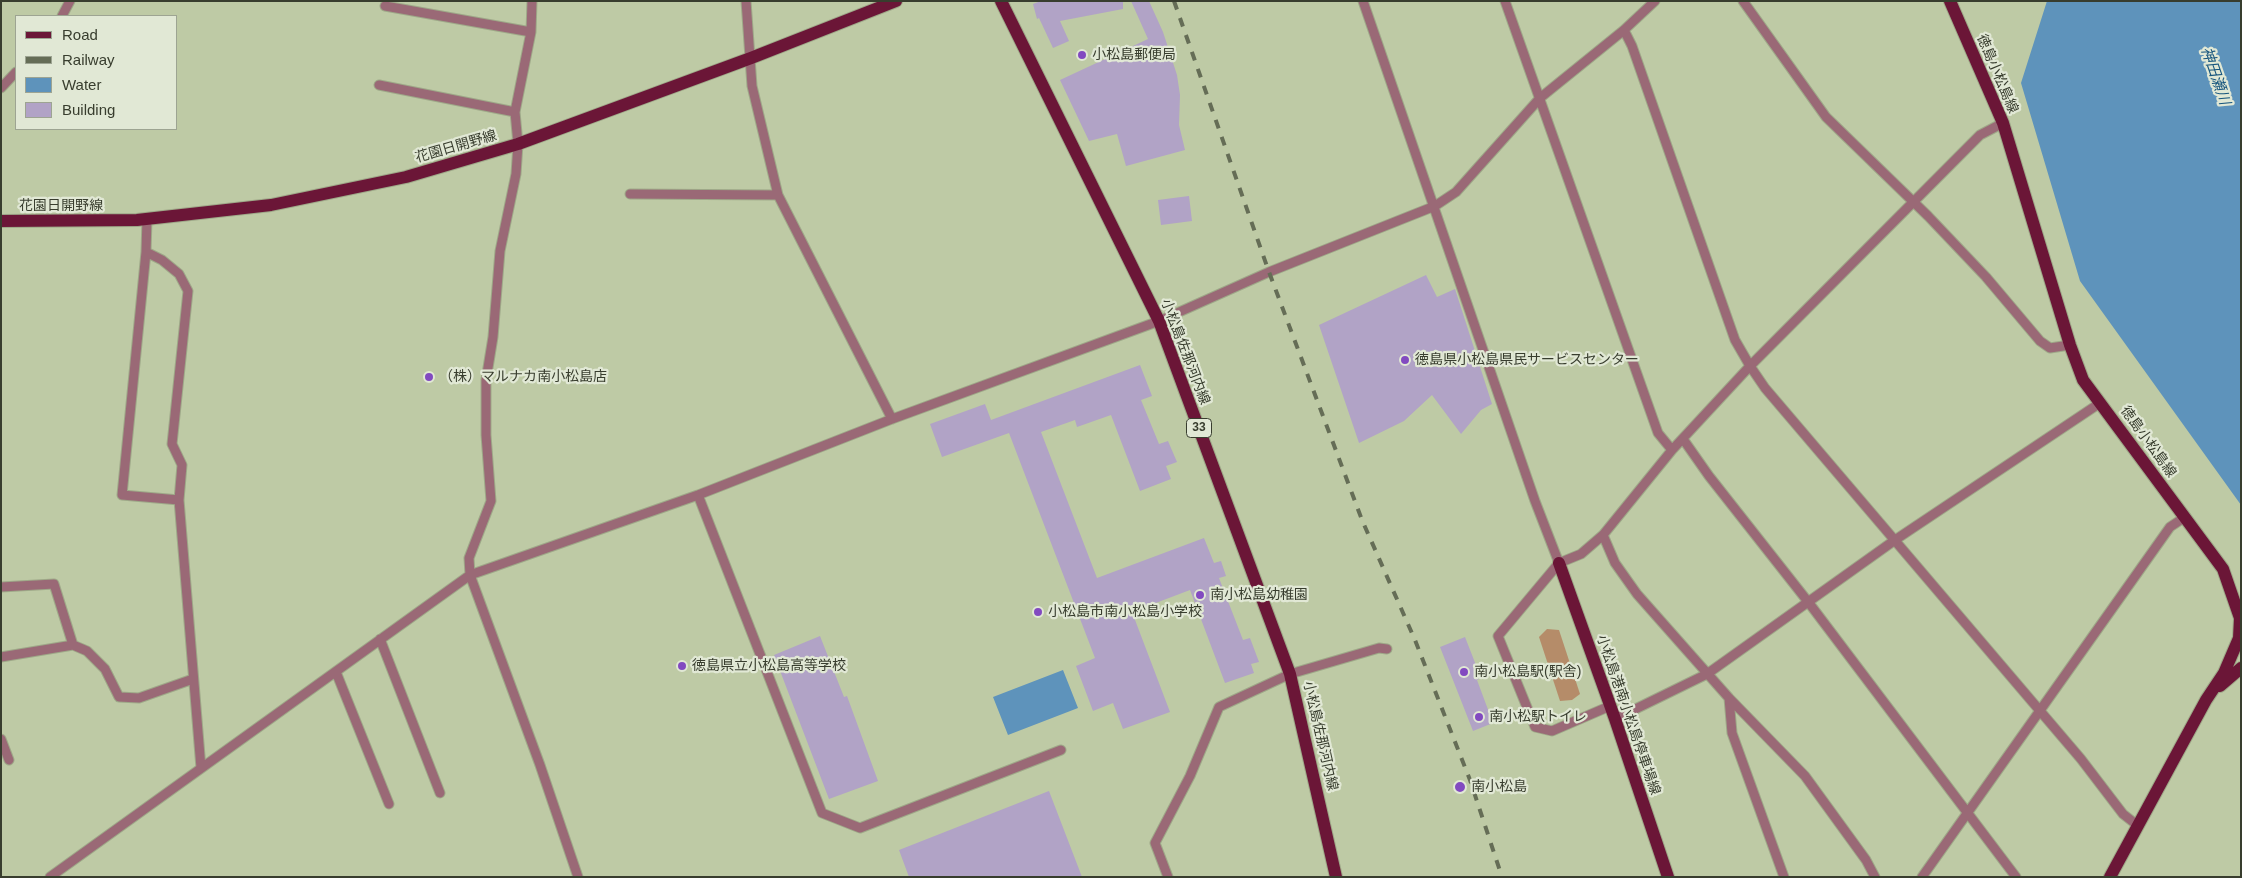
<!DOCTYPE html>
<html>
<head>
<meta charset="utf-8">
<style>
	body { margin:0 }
	#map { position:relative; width:2242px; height:878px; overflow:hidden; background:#becaa5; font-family:Arial,sans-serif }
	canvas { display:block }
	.frame { position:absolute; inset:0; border:2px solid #383d2e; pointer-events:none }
	.legend { position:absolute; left:15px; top:15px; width:162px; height:115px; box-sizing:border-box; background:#e1e8d5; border:1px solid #9da492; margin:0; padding:6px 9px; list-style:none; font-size:15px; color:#383d2e }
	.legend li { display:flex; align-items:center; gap:10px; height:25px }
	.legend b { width:25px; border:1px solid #9da492 }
</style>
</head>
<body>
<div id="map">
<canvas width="2242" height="878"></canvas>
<div class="frame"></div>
<ul class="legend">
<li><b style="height:6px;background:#6b1637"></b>Road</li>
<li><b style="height:6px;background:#656d56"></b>Railway</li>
<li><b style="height:14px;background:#5e93bb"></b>Water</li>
<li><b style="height:14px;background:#b1a3c6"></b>Building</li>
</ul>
</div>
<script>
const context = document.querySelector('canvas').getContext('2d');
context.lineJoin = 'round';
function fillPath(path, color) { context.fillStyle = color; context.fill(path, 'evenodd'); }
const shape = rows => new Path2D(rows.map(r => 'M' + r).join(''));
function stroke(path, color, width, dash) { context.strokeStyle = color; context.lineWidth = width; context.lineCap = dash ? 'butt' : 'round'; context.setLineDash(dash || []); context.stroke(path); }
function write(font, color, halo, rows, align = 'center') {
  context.font = font + ' Arial,"Noto Sans JP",sans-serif'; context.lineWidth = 4.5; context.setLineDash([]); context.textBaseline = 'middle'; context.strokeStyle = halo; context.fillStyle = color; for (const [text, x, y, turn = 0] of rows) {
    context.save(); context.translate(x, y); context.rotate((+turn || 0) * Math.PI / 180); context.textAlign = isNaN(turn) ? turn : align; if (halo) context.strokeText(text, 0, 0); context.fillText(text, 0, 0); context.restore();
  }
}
fillPath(shape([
	[1547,629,1559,630,1580,694,1572,700,1560,701,1539,637]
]), '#b58c69');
fillPath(shape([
	[2047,1,2241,1,2241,505,2080,281,2021,83],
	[1063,670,1078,708,1008,735,993,697]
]), '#5e93bb');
fillPath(shape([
	[1041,1,1123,1,1123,9,1060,21,1069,41,1053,48,1039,18,1037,19,1033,4],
	[1131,1,1149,1,1163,32,1177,75,1180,95,1179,125,1185,150,1126,166,1117,134,1089,141,1060,80,1148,39],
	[1189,196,1192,221,1161,225,1158,200],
	[1426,275,1437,297,1455,289,1492,404,1481,410,1461,434,1432,395,1404,421,1359,443,1319,325],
	[1140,365,1152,396,1141,400,1159,444,1168,441,1177,462,1166,466,1171,479,1140,491,1111,415,1077,427,1075,420,1041,432,1097,578,1204,538,1214,563,1221,561,1226,576,1219,578,1243,640,1250,638,1259,662,1251,664,1254,673,1225,683,1190,590,1132,612,1170,712,1123,729,1113,703,1093,711,1076,666,1095,658,1009,433,942,457,930,424,985,404,991,420],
	[820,636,844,697,847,696,878,781,829,799,774,655],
	[1465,637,1481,678,1477,680,1493,723,1473,731,1440,647],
	[1049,791,1082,877,909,877,899,850]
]), '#b1a3c6');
const minor = shape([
	[532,1,531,32,515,112,518,144,516,174,500,251,493,337,486,380,486,435,491,501,469,558,470,575,540,765,578,877],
	[746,1,752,86,778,195,892,419],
	[1363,1,1535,501,1559,563],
	[1505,1,1658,433,1672,450],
	[1743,1,1826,117,1928,216,1986,277,2040,341,2050,348,2070,345],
	[385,6,531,32],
	[62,16,70,1],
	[1624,30,1632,46,1735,340,1750,366,1765,388,2081,759,2123,814,2137,825],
	[379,85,515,112],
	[1,88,16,72],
	[630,194,778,195],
	[147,219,146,252,122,495,179,500],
	[146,252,162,260,179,274,188,291,172,444,182,465,179,500,201,768],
	[1683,439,1709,476,1809,603,2016,877],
	[698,495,822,813,860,828,1061,750],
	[1603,535,1615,563,1637,594,1729,698,1805,776,1866,860,1875,877],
	[1,587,54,584,73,645,1,657],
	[380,639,440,793],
	[73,645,87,651,105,669,119,697,139,698,193,679],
	[336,672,389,804],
	[1729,698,1732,733,1784,877],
	[1610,706,1552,731,1535,727,1498,636,1559,563,1581,554,1603,535,1672,450,1750,366,1980,135,2003,123],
	[1615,719,1707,674,1895,540,2100,403],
	[1,739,9,760],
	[50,877,470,575,698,495,892,419,1159,321,1269,272,1435,206,1456,192,1540,98,1624,30,1655,1],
	[1168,877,1155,843,1190,776,1219,707,1290,674,1379,648,1387,649],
	[1922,877,2170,527,2185,517]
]);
const major = shape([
	[1001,1,1159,321,1290,674,1336,877],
	[1950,1,2003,123,2070,345,2083,380,2223,569,2240,618,2239,638,2224,673,2206,700,2110,877],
	[1,221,137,220,271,205,406,177,518,144,751,58,896,1],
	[1559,563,1615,719,1668,877],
	[2220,686,2241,668]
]);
stroke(minor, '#9ea888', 11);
stroke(major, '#9ea888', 14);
stroke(minor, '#9a6976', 9);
stroke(major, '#6b1637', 12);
stroke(shape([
	[1174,1,1269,272,1362,520,1415,640,1470,780,1502,877]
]), '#656d56', 4, [9, 9]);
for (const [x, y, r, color] of [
	[1082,55,5,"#824ac0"],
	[1405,360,5,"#824ac0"],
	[429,377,5,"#824ac0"],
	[1200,595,5,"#824ac0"],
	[1038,612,5,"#824ac0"],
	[682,666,5,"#824ac0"],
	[1464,672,5,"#824ac0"],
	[1479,717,5,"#824ac0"],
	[1460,787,6,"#824ac0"]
]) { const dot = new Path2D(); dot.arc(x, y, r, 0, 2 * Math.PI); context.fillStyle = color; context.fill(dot); stroke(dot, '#e1e8d5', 2); }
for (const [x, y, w] of [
	[1199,428,25]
]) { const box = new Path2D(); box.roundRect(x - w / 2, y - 9.5, w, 19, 4); context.fillStyle = '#e1e8d5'; context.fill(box); stroke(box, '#383d2e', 1); }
write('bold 12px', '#383d2e', null, [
	["33",1199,428]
]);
write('14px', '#383d2e', '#e1e8d5', [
	["小松島郵便局",1092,55],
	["徳島県小松島県民サービスセンター",1415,360],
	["（株）マルナカ南小松島店",439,377],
	["南小松島幼稚園",1210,595],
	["小松島市南小松島小学校",1048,612],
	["徳島県立小松島高等学校",692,666],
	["南小松島駅(駅舎)",1474,672],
	["南小松駅トイレ",1489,717],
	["南小松島",1471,787]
], 'left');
write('14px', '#383d2e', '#e1e8d5', [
	["徳島小松島線",1997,74,67],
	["花園日開野線",456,147,-16],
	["花園日開野線",61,206],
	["小松島佐那河内線",1185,352,69],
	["徳島小松島線",2148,442,54],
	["小松島港南小松島停車場線",1628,715,71],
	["小松島佐那河内線",1320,736,77]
]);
write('italic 15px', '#18567e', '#e1e8d5', [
	["神田瀬川",2215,76,71]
]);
</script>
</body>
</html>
